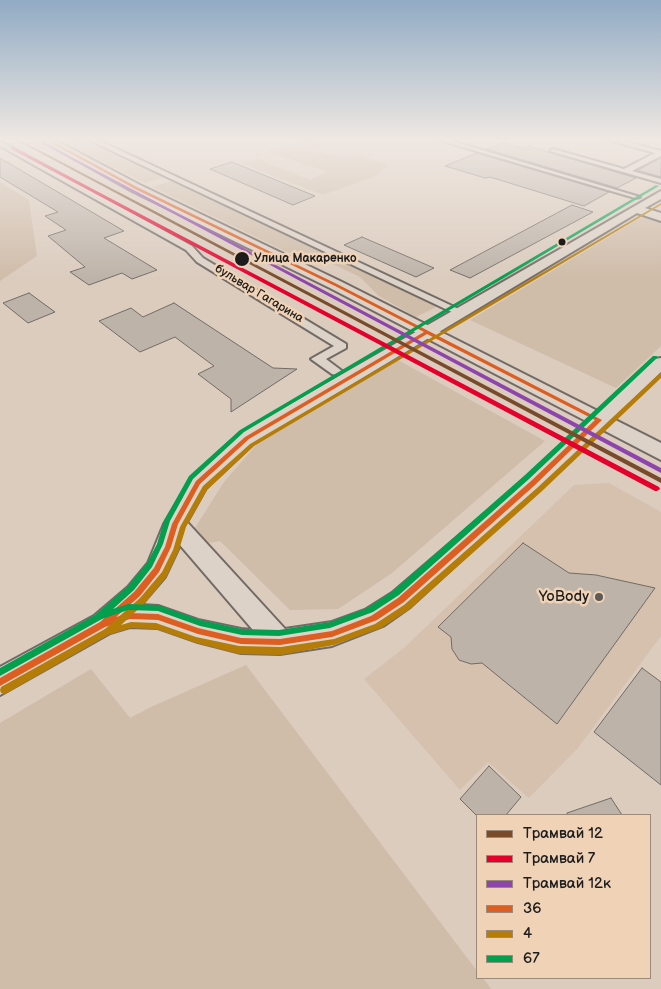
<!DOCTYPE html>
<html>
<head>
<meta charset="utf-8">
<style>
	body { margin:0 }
	#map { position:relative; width:661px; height:989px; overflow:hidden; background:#dbccbe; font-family:"Balsamiq Sans",sans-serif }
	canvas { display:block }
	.legend { position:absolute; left:476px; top:814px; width:175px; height:165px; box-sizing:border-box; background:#f0d3b7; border:1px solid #9b8a79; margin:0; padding:6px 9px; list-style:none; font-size:15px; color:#1c1c1c }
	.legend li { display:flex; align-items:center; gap:10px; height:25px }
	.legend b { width:25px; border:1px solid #9b8a79 }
</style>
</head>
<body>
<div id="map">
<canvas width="661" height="989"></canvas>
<ul class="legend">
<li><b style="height:6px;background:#7a4b2a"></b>Трамвай 12</li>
<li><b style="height:6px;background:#e4002b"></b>Трамвай 7</li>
<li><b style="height:6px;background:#8e44ad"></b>Трамвай 12к</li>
<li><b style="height:6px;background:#dd5e21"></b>36</li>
<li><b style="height:6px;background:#b57d08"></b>4</li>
<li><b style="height:6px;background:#019f4e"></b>67</li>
</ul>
</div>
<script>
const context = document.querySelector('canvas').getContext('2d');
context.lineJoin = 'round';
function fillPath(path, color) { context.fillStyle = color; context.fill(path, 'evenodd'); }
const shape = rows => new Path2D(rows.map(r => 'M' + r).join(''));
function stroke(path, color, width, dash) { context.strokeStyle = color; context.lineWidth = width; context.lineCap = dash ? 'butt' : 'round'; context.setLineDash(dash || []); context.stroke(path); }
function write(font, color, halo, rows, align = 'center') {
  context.font = font + ' "Balsamiq Sans",sans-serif'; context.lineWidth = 5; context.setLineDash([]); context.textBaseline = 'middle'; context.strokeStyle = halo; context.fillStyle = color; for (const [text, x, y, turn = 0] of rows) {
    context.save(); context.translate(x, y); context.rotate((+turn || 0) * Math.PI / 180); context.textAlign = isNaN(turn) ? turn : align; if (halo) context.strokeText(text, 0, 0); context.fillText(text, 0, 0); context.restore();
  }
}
fillPath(shape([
	[609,483,661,512,661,636,578,748,529,798,488,762,460,790,364,679,404,648,574,485]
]), '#d5c1ad');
fillPath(shape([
	[58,140,83,140,164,177,145,183],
	[305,140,318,140,324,145,313,151,332,155,360,156,388,165,376,176,323,195,240,163,258,159,310,180,327,172,266,151],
	[171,181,438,306,416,317,379,296,360,277,322,259,289,253,152,187],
	[0,182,29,200,37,256,0,281],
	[644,216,661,220,661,346,616,388,470,320],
	[546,254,548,254,539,265,496,286,490,284],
	[396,359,545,441,392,573,338,609,290,610,220,541,209,543,193,531,224,482,257,444],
	[246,665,477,971,477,978,483,978,491,989,0,989,0,723,91,669,130,718,151,707]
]), '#cfbca9');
const building = shape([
	[504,143,524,148,528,146,636,178,617,188,486,149,504,143],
	[477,153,609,192,584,206,490,177,485,178,445,166,477,153],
	[0,158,124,231,104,238,157,270,132,279,122,273,89,285,70,272,85,267,48,236,66,230,45,216,58,212,0,177,0,158],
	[661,158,661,177,637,170,661,158],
	[232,162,315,196,293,205,210,169,232,162],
	[572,205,593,212,470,278,450,270,572,205],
	[362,237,434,268,416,277,344,245,362,237],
	[29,293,55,312,28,323,3,303,29,293],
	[174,303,273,368,297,369,231,412,231,399,198,374,214,366,175,337,140,352,99,321,131,308,143,317,174,303],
	[523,543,569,573,596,575,655,588,557,724,482,663,471,664,459,660,452,649,451,637,438,627,523,543],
	[642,668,661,682,661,785,594,732,642,668],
	[489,766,521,797,506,815,476,815,460,799,489,766],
	[611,798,622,815,567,815,567,813,611,798]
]);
fillPath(building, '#bdb3a9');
stroke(building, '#726b65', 1);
const pedestrian = shape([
	[439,140,448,140,640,197,635,198,439,140]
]);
const minor = shape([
	[89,140,98,140,465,312,464,314,456,314,89,140],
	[609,140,621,140,661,151,661,156,632,171,661,179,661,183,550,151,553,149,624,169,655,153,609,140],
	[0,141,192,246,203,258,346,344,346,348,326,359,342,371,336,375,332,374,311,359,334,346,197,262,186,250,0,146,0,141]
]);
const secondary = shape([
	[661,191,661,199,645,208,661,213,661,221,637,213,254,443,206,488,187,522,285,629,332,622,365,610,392,593,526,478,655,359,661,358,661,372,540,488,410,607,383,626,332,646,280,654,241,653,198,642,158,628,130,627,110,633,0,695,0,667,94,616,128,587,148,563,164,524,191,478,240,433,661,191],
	[180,545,253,630,241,629,198,620,158,606,141,605,165,577,180,545]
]);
const primary = shape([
	[41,140,55,140,140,185,342,282,661,443,661,460,330,288,132,191,41,140]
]);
stroke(pedestrian, '#726b65', 4);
stroke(minor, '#726b65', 4);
stroke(secondary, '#726b65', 4);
stroke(primary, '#726b65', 4);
fillPath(pedestrian, '#ddd2c8');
fillPath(minor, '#ddd2c8');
fillPath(secondary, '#ddd2c8');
fillPath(primary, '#ddd2c8');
fillPath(shape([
	[50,140,137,187,337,284,602,420,535,485,404,602,377,620,332,637,280,645,241,644,198,634,158,620,130,619,105,627,0,686,0,678,100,622,134,592,154,568,165,547,172,524,196,481,245,437,424,332,335,286,135,189,46,140,50,140],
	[427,334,595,420,531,481,398,598,371,616,332,631,280,639,241,638,198,628,158,614,130,613,116,617,140,596,159,572,171,547,178,524,200,484,249,439,427,334]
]), '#dd5e21');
fillPath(shape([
	[661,203,661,205,254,446,207,490,186,527,179,550,167,576,146,602,121,625,131,622,156,623,196,637,239,646,281,647,334,639,375,624,404,605,537,488,659,374,661,373,661,378,541,492,410,609,381,628,334,645,281,655,239,654,196,643,156,629,131,628,108,635,7,693,4,694,1,693,0,690,1,687,105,629,140,598,162,572,173,550,180,527,203,486,250,444,661,203]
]), '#b57d08');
fillPath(shape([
	[656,185,659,186,244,432,193,479,170,521,163,544,152,567,134,590,113,609,128,604,158,605,200,620,242,629,279,630,330,622,367,608,393,591,525,475,653,356,657,356,657,358,529,479,399,595,373,612,330,628,279,636,242,635,200,626,158,611,128,610,102,619,0,676,0,668,95,615,128,586,147,563,157,544,164,521,189,476,240,430,656,185]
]), '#019f4e');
fillPath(shape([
	[20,140,661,478,661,483,16,140,20,140]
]), '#7a4b2a');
fillPath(shape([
	[11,147,13,147,659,487,660,489,657,491,655,491,11,149,11,147]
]), '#e4002b');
fillPath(shape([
	[39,140,661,468,661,473,35,140,39,140]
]), '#8e44ad');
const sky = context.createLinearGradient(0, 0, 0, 279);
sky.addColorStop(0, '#91abc4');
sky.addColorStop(0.5, '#efe8e2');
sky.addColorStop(1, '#efe8e200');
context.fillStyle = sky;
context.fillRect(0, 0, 661, 279);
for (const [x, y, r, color] of [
	[562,242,4.5,"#1c1c1c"],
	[242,259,8,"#1c1c1c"],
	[599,597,5,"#5f5a55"]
]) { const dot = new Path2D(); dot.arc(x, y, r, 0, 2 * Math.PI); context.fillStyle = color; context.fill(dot); stroke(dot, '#f0d3b7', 2); }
write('bold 12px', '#1c1c1c', '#f0d3b7', [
	["Улица Макаренко",254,259]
], 'left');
write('12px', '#1c1c1c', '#f0d3b7', [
	["бульвар Гагарина",259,294,31]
]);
write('15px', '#1c1c1c', '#f0d3b7', [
	["YoBody",589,597]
], 'right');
</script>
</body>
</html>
